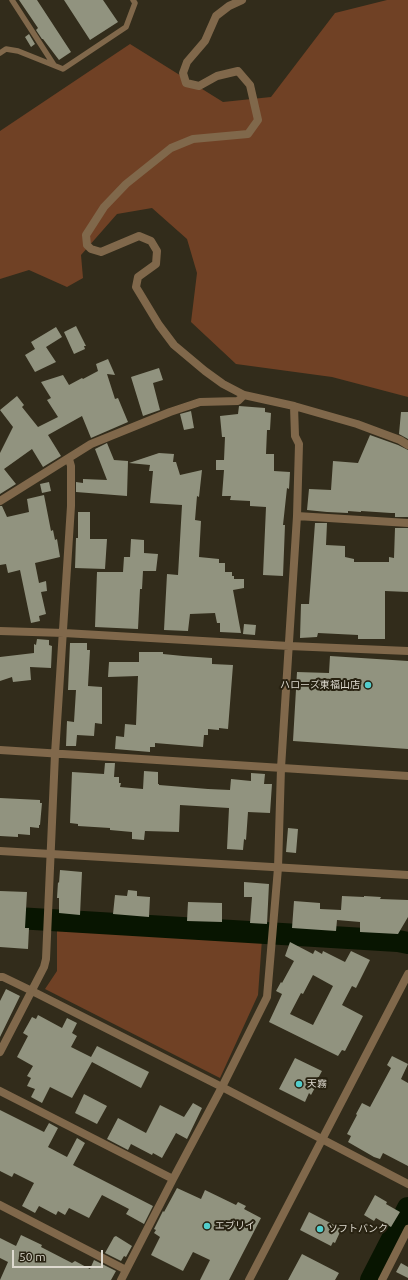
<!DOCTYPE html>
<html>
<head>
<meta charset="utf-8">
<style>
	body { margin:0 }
	#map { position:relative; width:408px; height:1280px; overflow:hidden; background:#322c1b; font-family:Ubuntu,sans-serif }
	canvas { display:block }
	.scale { position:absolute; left:12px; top:1250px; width:91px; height:18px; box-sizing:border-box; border:2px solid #ddd9cf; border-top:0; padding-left:5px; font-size:12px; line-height:14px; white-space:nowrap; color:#ddd9cf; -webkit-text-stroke:3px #282211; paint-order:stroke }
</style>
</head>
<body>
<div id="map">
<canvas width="408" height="1280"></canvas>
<div class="scale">50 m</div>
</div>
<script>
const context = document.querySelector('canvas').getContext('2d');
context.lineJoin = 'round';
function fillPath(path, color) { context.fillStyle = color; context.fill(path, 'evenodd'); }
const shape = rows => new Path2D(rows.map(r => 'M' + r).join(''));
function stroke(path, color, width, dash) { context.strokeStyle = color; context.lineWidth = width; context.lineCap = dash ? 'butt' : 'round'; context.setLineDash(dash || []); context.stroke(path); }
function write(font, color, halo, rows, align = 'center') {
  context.font = font + ' Ubuntu,"Noto Sans JP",sans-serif'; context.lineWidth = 4; context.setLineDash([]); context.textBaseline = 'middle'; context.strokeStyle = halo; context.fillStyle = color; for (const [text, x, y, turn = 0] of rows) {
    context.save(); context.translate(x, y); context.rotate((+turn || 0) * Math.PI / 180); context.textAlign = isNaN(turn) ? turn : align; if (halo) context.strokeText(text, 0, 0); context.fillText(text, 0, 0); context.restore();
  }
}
fillPath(shape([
	[387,0,408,0,408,397,332,377,236,364,191,322,197,273,187,239,152,208,117,214,81,255,83,278,67,287,29,270,0,279,0,131,130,44,223,102,271,97,335,13],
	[57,927,262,939,258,995,220,1078,45,989,57,971]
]), '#704125');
stroke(shape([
	[0,917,398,941,408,943],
	[371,1280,408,1208]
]), '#081501', 22);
fillPath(shape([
	[19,0,37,0,71,52,59,60,43,39,42,39,36,30,38,28],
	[64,0,103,0,118,22,90,40],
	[29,34,35,44,31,47,25,37],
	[76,326,86,346,84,346,85,349,74,354,64,332],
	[56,327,62,337,46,347,56,362,35,372,25,355,35,349,31,342],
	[108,359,115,375,107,374,115,399,118,398,128,422,91,438,82,416,48,435,61,456,43,467,32,449,4,469,16,484,0,494,0,453,13,427,0,410,17,396,24,405,22,407,38,427,58,417,47,400,51,398,41,382,63,375,69,385,82,378,83,379,98,371,96,364],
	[159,368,163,380,153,383,160,410,143,416,131,377],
	[239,406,265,408,265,412,271,413,270,430,267,430,266,454,274,454,274,471,290,472,289,489,287,488,283,525,285,525,283,576,263,575,266,507,250,506,250,501,230,500,231,496,222,496,224,470,216,470,216,460,224,460,225,437,222,437,220,416,238,414],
	[191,411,194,428,184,430,180,414],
	[401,412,408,412,408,439,399,434],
	[370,435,398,445,408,450,408,517,395,517,395,513,391,513,361,511,361,512,348,511,348,513,327,512,307,510,309,489,331,490,333,461,358,463],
	[107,443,114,460,128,461,127,496,76,492,76,482,83,483,83,479,107,480,95,449],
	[159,453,174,454,173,462,176,462,180,475,202,470,199,497,197,496,195,520,201,521,199,557,219,559,219,563,225,563,225,572,232,572,232,576,234,576,234,579,244,579,244,588,233,590,241,633,220,632,220,623,217,623,215,613,190,614,188,631,164,630,167,574,178,575,182,505,150,503,153,471,149,471,150,465,129,463],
	[49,482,51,491,42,493,40,484],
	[44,495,51,531,53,530,55,540,57,539,60,557,35,563,39,583,46,581,47,591,41,592,46,614,39,616,40,621,31,623,20,570,8,573,6,564,0,565,0,506,2,506,7,517,29,512,27,499],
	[78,512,90,512,90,539,107,539,105,569,75,568,76,538,78,538],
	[315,523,327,523,326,545,345,546,345,557,354,559,354,562,389,562,389,557,394,558,395,528,408,528,408,592,385,591,385,639,358,639,358,635,318,633,317,637,300,638,301,604,309,604],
	[131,539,144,540,144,553,158,554,156,571,143,571,142,589,140,589,138,629,95,627,97,572,123,572,124,557,130,557],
	[244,624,256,625,255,635,243,634],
	[37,639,49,640,49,645,52,646,51,668,30,667,31,680,13,682,12,677,0,681,0,657,34,653,34,644,36,645],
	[70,643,87,643,87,650,90,650,88,686,102,687,102,724,95,723,94,736,77,735,76,746,66,746,67,721,74,722,76,690,68,690],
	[139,652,163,652,163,654,183,656,212,658,212,664,233,665,228,729,219,728,219,730,208,729,208,735,204,735,203,747,155,743,155,747,150,747,150,752,115,749,116,736,124,737,125,724,136,725,138,676,108,677,109,662,139,662],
	[330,656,408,661,408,749,293,741,297,672,329,673],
	[105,763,115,763,114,777,119,777,119,783,121,783,120,787,143,789,144,771,158,772,158,784,159,784,159,785,208,789,230,790,231,779,251,781,251,773,265,774,264,784,272,784,270,813,248,812,246,840,244,839,243,850,227,849,229,808,180,805,179,832,145,831,144,840,132,839,132,832,110,830,110,828,78,826,78,824,70,823,72,772,104,774],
	[0,798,40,800,40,803,42,803,40,825,39,825,39,828,30,827,30,835,18,834,18,837,0,836],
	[288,828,298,829,296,853,286,852],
	[60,870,82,872,80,915,59,913,59,898,57,898,58,882,59,883],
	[244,882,269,884,267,924,250,923,252,897,244,897],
	[128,890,137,891,137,896,150,897,149,917,113,914,115,895,127,896],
	[0,891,27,892,25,928,29,928,28,949,0,947],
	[342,896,364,897,364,896,381,897,380,899,408,900,408,917,398,934,360,932,360,922,337,920,336,931,292,928,294,901,320,903,320,909,341,910],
	[188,902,222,903,222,922,187,921],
	[290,942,313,954,315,950,322,954,323,951,345,962,351,951,370,960,356,988,352,986,342,1005,363,1016,345,1051,342,1050,338,1056,269,1022,282,994,276,991,281,982,282,983,294,961,285,956],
	[313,975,333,986,313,1025,290,1014,301,993,303,994],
	[6,989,20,996,0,1037,0,1001],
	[38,1015,62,1028,67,1018,77,1023,72,1033,77,1036,71,1047,91,1057,97,1046,149,1072,141,1088,92,1062,72,1098,50,1087,42,1103,31,1097,35,1089,27,1086,31,1078,27,1076,33,1066,17,1057,28,1036,23,1033,27,1026,32,1017,36,1019],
	[392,1056,408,1064,401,1079,408,1083,408,1166,383,1153,380,1159,374,1157,348,1142,351,1136,347,1134,357,1115,356,1114,362,1103,370,1107,391,1068,387,1065],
	[295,1058,322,1071,315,1084,317,1084,311,1095,309,1093,305,1102,279,1089],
	[84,1094,107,1106,97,1124,75,1113],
	[193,1103,202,1108,187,1139,176,1133,162,1158,153,1153,152,1155,131,1144,128,1150,107,1139,118,1118,146,1133,160,1105,184,1117],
	[0,1110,44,1132,49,1123,58,1128,48,1147,67,1157,77,1138,85,1143,73,1165,153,1206,144,1224,126,1214,129,1209,102,1195,89,1218,69,1208,65,1215,58,1211,56,1215,39,1206,35,1213,22,1206,34,1183,14,1173,12,1177,0,1171],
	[177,1188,201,1199,205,1190,236,1205,238,1202,246,1206,244,1209,261,1218,229,1280,200,1280,210,1260,193,1252,183,1271,151,1255,160,1237,154,1233,156,1230,154,1229,163,1211,164,1212],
	[375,1195,387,1202,386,1204,400,1212,391,1227,376,1218,374,1221,364,1215],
	[309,1212,340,1228,338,1231,340,1232,335,1243,333,1242,331,1246,300,1230],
	[21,1235,42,1245,41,1247,72,1263,75,1261,90,1269,94,1260,116,1271,111,1280,0,1280,8,1262,0,1258,0,1238,16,1246],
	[116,1236,132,1246,126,1257,124,1256,121,1261,105,1253,114,1237],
	[302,1254,339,1273,335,1280,288,1280],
	[401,1263,408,1267,408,1278,396,1272]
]), '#91937f');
stroke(shape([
	[12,0,54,65],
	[0,53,6,49,18,51,63,69,126,27,135,3,133,0]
]), '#80684b', 5.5);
stroke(shape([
	[294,406,357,424,400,440,408,445],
	[0,501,91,444,170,412,200,402,238,401,244,395],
	[297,516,408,523],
	[0,631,64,633,289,646,408,651],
	[0,750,408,776],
	[0,977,3,977,32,991,222,1087,408,1184],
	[0,1052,44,967,46,959,55,754,71,506,71,466,69,459],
	[0,1091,173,1179],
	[0,1205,126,1270],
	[121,1280,173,1179,222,1087,267,997,278,868,281,768,297,516,299,444,295,436,294,406,244,395,223,384,205,371,174,345,159,325,136,287,138,277,156,264,157,251,151,241,139,236,101,252,91,249,87,245,86,235,104,207,126,184,171,148,193,139,248,134,258,120,250,85,238,71,217,76,199,86,186,83,183,73,187,62,205,41,216,16,229,6,242,0],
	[382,1280,408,1229]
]), '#80684b', 8);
stroke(shape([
	[0,851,408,875],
	[249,1280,408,974]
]), '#80684b', 8);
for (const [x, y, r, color] of [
	[368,685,4,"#52cdcc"],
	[299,1084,4,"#52cdcc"],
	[207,1226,4,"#52cdcc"],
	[320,1229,4,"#52cdcc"]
]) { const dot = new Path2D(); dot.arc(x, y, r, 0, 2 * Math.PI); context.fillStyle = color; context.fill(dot); stroke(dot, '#282211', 1.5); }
write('10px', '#ddd9cf', '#282211', [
	["ハローズ東福山店",360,685,"right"],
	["天霧",307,1084],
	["エブリイ",215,1226],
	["ソフトバンク",328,1229]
], 'left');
</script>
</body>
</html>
